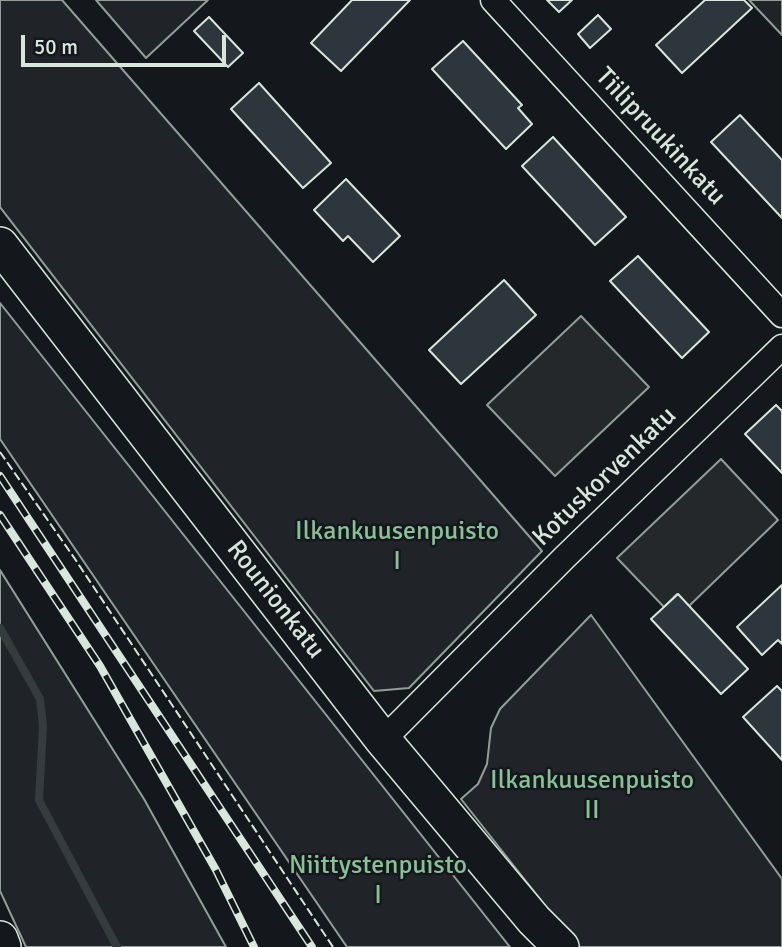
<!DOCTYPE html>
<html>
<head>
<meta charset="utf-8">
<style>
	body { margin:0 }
	#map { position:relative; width:782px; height:947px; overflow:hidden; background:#14181c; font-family:Signika,sans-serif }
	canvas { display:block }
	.scale { position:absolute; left:21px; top:35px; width:205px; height:32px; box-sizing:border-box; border:4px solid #d8e6dc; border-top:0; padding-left:9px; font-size:21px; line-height:24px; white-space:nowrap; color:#d8e6dc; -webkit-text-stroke:5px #14181c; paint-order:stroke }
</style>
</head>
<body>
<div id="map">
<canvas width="782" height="947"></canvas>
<div class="scale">50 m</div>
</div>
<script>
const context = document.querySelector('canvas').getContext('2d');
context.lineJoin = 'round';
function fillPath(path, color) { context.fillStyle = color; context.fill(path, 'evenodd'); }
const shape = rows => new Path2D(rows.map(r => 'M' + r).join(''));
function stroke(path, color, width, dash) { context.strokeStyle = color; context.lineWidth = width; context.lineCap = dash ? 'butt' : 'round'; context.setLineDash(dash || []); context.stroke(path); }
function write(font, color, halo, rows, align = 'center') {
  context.font = font + ' Signika,sans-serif'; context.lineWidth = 5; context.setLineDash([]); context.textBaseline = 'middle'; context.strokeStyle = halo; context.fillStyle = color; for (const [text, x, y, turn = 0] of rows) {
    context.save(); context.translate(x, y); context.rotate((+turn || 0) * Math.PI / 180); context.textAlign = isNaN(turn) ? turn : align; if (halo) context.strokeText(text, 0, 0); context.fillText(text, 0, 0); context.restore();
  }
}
const green = shape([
	[0,0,62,0,542,551,409,688,374,691,0,207,0,0],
	[96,0,208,0,146,58,96,0],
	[749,0,782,0,782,35,749,0],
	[0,303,510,947,347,947,0,439,0,303],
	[0,570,144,799,226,947,26,947,0,891,0,570],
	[591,615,782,879,782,947,580,947,559,923,461,799,478,784,487,764,491,728,500,709,591,615]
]);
fillPath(green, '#202428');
stroke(green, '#939e99', 2);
const parking = shape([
	[581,316,649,387,555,476,487,405,581,316],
	[721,459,778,520,689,606,677,594,664,607,617,558,721,459]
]);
fillPath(parking, '#24282b');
stroke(parking, '#939e99', 2);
stroke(shape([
	[0,628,40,699,43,726,39,800,117,947]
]), '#363b3e', 8);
const building = shape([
	[352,0,410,0,341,71,311,43,352,0],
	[547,0,572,0,559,12,547,0],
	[705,0,744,0,752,8,682,73,656,45,705,0],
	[598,15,611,29,590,48,578,34,598,15],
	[209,17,243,53,228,67,194,31,209,17],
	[463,41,522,105,518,108,532,124,506,149,432,69,463,41],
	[259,83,331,163,303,188,231,109,259,83],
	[740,115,782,160,782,218,711,142,740,115],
	[553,137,626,217,595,245,522,166,553,137],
	[346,179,400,236,373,262,348,236,343,241,314,210,346,179],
	[638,256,709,332,682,358,610,281,638,256],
	[504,280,536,315,461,384,429,350,504,280],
	[776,405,782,411,782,473,745,434,776,405],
	[782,585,782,644,778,640,762,655,737,627,782,585],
	[678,594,748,669,721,694,651,619,678,594],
	[777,686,782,691,782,760,743,717,777,686]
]);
fillPath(building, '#2c363c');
stroke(building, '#d8e6dc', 2);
const street = shape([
	[493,0,782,315],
	[383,740,565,557,782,347]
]);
const secondary = shape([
	[0,245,383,740,534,920,561,947],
	[0,939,3,947]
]);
stroke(street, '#d8e6dc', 27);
stroke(secondary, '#d8e6dc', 38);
stroke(street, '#14181c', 24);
stroke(secondary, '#14181c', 35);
const rail = shape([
	[0,476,312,947],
	[0,515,100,666,216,870,254,947]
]);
stroke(rail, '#d8e6dc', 8);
stroke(rail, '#14181c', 5, [16]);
stroke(shape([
	[0,452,75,559,333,947]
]), '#d8e6dc', 2, [9, 3.5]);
write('26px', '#d8e6dc', '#14181c', [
	["Tiilipruukinkatu",660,137,47],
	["Kotuskorvenkatu",605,477,-44],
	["Rounionkatu",275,600,52]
]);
write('26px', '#8ac095', '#14181c', [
	["Ilkankuusenpuisto",397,532],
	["I",397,562],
	["Ilkankuusenpuisto",592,781],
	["II",592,811],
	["Niittystenpuisto",378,866],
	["I",378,896]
]);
</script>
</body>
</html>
